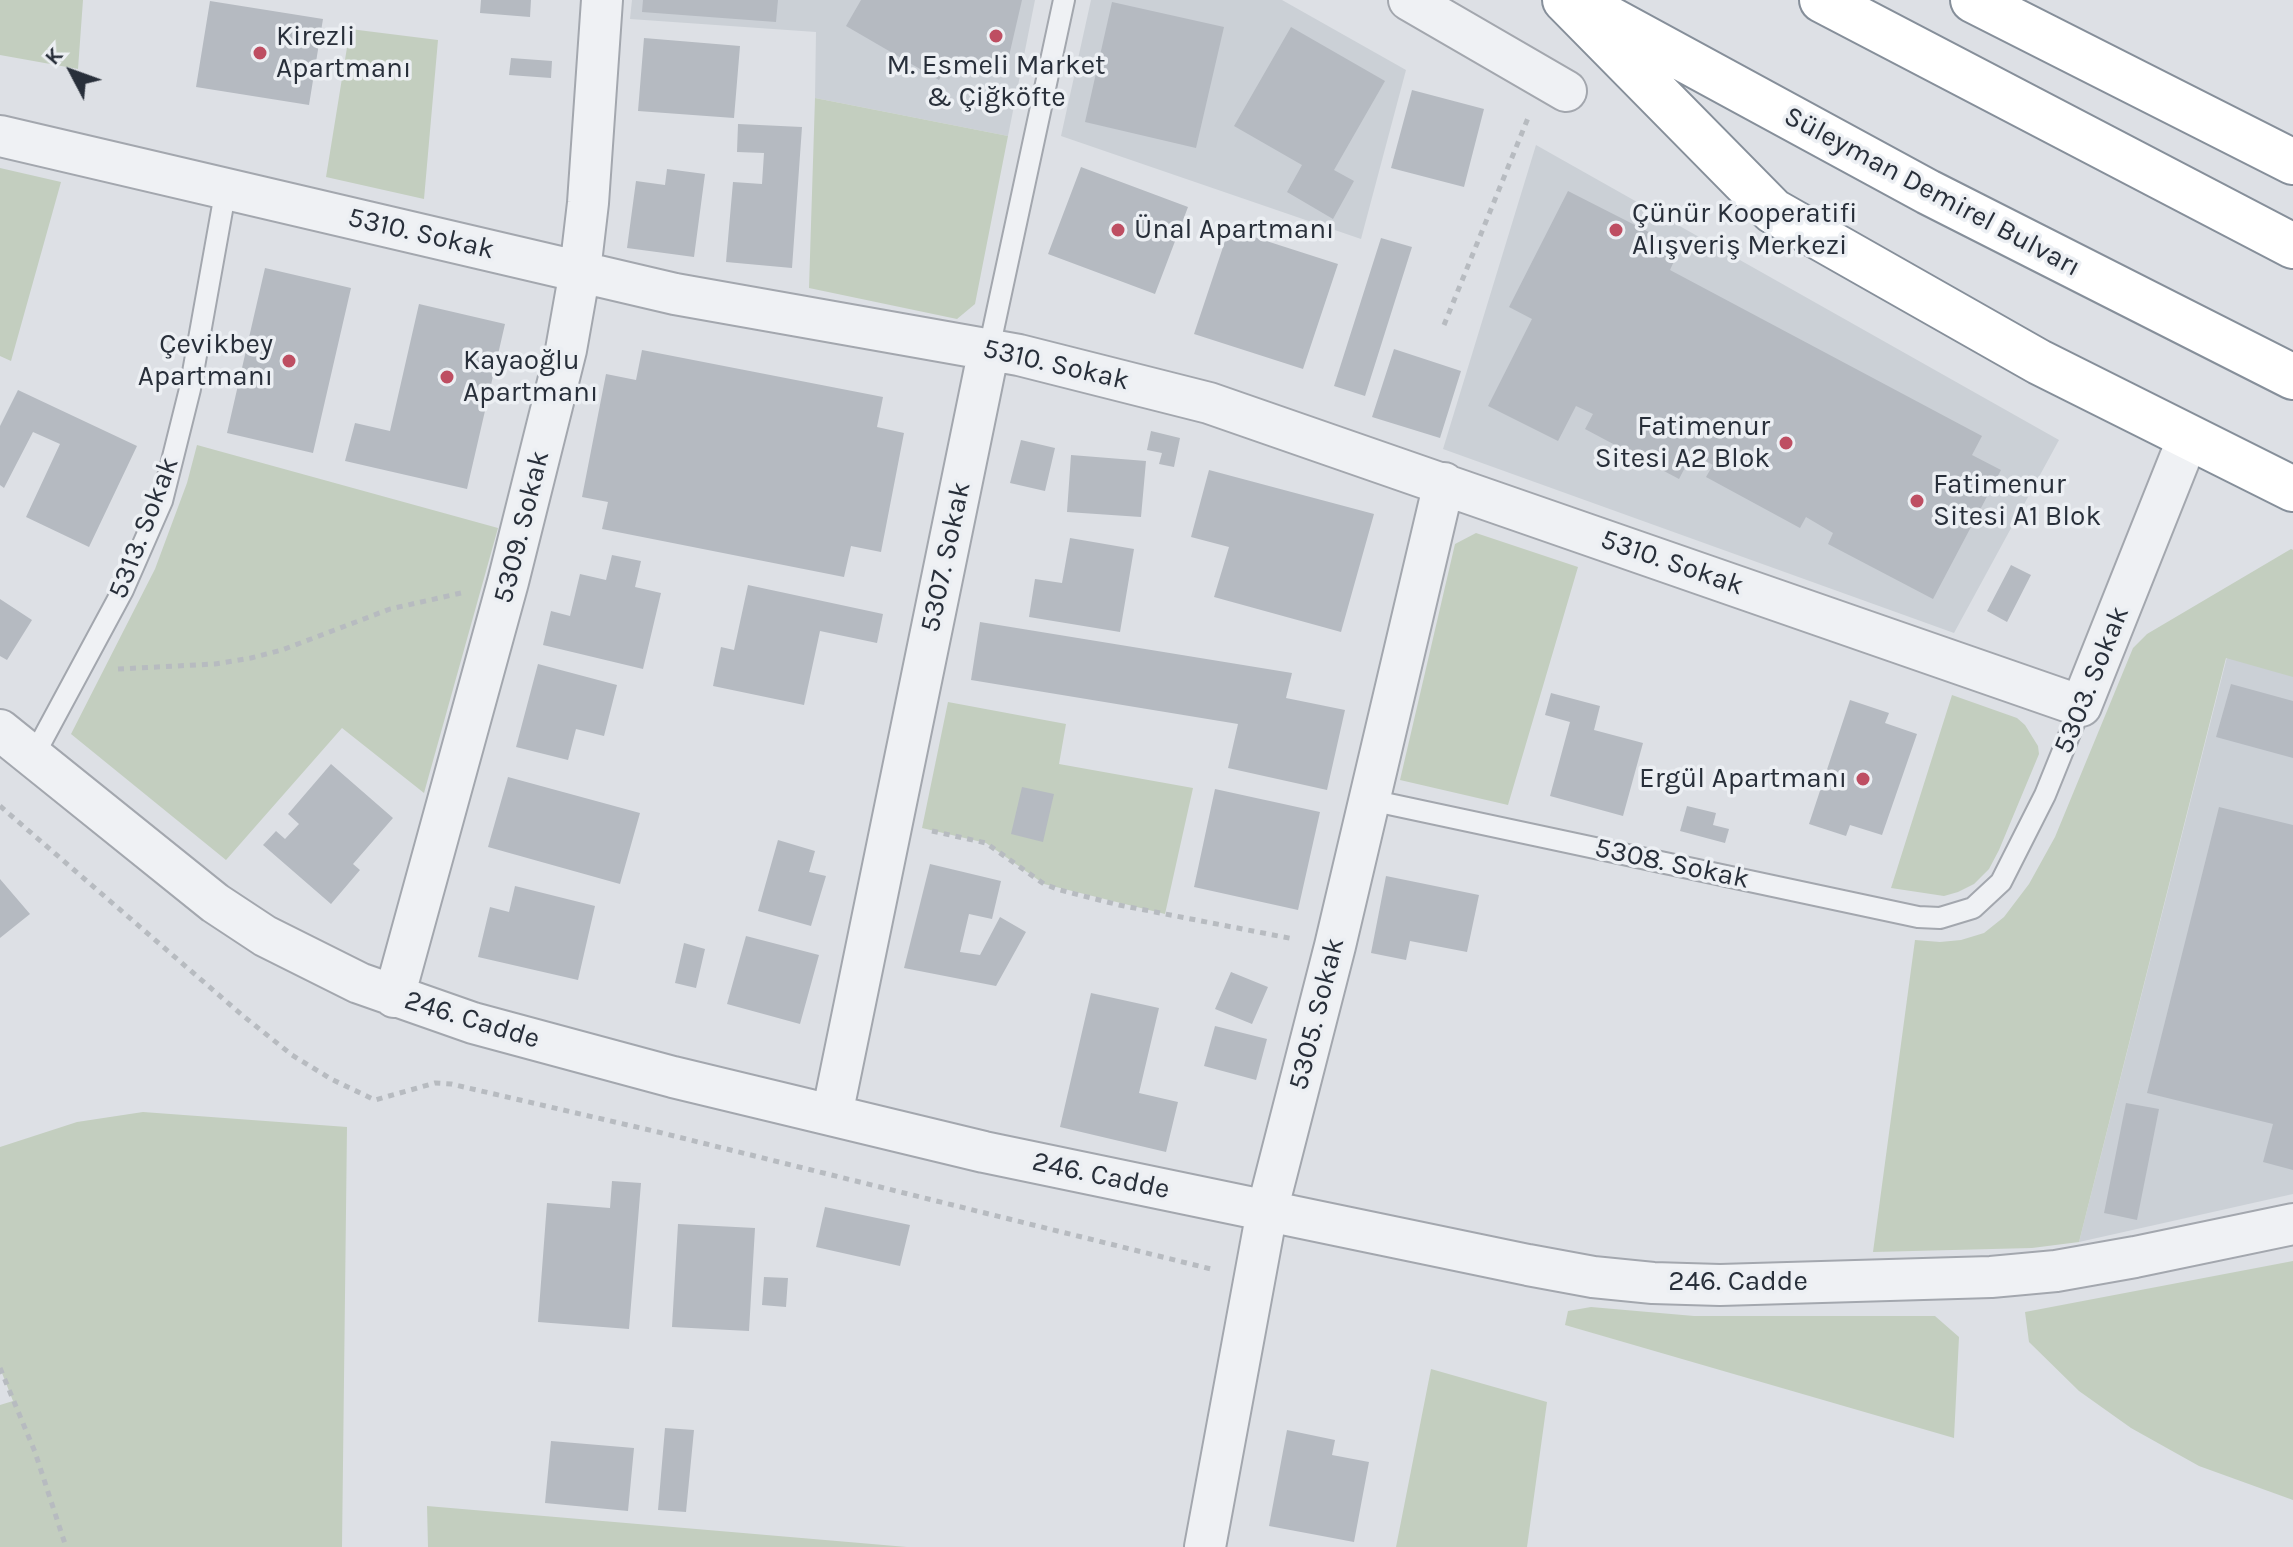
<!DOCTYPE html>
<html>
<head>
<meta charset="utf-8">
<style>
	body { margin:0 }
	#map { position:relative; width:2293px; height:1547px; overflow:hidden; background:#dde0e5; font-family:Karla,sans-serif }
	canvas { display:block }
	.north { position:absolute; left:32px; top:32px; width:80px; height:80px; -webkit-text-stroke:6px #eceff3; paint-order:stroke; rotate:311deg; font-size:22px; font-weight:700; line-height:32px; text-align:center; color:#282f3a }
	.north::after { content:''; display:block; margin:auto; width:28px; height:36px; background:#282f3a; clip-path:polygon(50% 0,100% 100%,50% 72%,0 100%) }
</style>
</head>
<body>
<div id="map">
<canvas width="2293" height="1547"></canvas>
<div class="north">K</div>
</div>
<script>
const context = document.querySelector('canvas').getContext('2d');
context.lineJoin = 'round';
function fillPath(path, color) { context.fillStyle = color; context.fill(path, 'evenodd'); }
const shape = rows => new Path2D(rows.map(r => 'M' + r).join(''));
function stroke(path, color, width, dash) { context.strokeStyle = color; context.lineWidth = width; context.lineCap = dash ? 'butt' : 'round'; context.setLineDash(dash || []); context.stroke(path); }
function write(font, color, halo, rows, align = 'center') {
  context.font = font + ' Karla,sans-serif'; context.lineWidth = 7; context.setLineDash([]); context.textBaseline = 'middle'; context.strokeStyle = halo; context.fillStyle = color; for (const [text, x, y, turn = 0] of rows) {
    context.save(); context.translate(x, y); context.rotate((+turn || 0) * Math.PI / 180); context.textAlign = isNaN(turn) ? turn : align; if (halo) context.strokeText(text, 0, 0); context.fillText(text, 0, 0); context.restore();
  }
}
fillPath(shape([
	[632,0,1035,0,1008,136,815,98,816,32,630,19],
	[1091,0,1282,0,1406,70,1361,239,1061,136],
	[1536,145,2059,440,1954,633,1443,449],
	[2291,549,2293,550,2293,1194,2079,1242,2227,657]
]), '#cbd0d6');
fillPath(shape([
	[0,0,83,0,78,69,0,55],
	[350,29,438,40,424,199,326,177],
	[815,98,1008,136,975,304,957,319,809,288],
	[0,168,61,182,11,361,0,356],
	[197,445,498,528,424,793,342,728,226,860,71,734,155,569,187,483],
	[1476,533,1578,567,1508,805,1400,780,1455,544],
	[2291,549,2293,550,2293,677,2226,658,2079,1242,2032,1248,1873,1252,1915,940,1940,942,1961,940,1984,933,2004,917,2029,884,2055,837,2133,648,2147,634],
	[1952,695,2017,718,2025,725,2038,746,2039,754,1999,850,1989,869,1974,884,1958,892,1944,896,1891,888],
	[948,702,1066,724,1059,764,1193,788,1165,914,1044,884,986,843,922,828],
	[143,1112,347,1127,342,1547,0,1547,0,1405,13,1401,0,1368,0,1147,77,1122],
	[2293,1261,2293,1500,2199,1466,2131,1428,2079,1391,2029,1342,2025,1312],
	[1591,1307,1694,1316,1935,1316,1959,1337,1954,1438,1565,1325,1568,1311],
	[1431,1369,1547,1402,1527,1547,1396,1547],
	[427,1506,907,1547,428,1547]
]), '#c3cebf');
fillPath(shape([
	[481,0,531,0,530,17,480,13],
	[643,0,778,0,776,22,642,12],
	[861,0,1022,0,1006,69,951,58,939,80,846,26],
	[210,1,323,19,309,105,196,87],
	[1112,2,1224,27,1196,148,1085,122],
	[1291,27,1385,81,1334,170,1354,181,1333,219,1287,192,1302,165,1234,126],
	[644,38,740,46,734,118,638,111],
	[511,58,552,61,551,78,509,75],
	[1412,90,1484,109,1464,187,1391,168],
	[738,124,802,127,792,268,726,262,733,182,762,184,764,153,737,152],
	[1081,167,1188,207,1155,294,1048,254],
	[667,169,705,174,694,257,627,248,636,181,665,185],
	[1568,191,1680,248,1670,270,1982,436,1972,455,2001,470,1933,599,1828,544,1833,533,1806,517,1800,528,1706,477,1713,465,1692,454,1679,479,1585,429,1593,414,1576,406,1558,441,1488,406,1532,319,1509,307],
	[1229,229,1338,264,1303,369,1194,334],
	[1381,238,1412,247,1365,396,1334,386],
	[265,268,351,288,313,453,227,433],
	[419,304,505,324,467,489,345,461,355,423,390,431],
	[1394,349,1461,371,1440,438,1372,417],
	[642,350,883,397,877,427,904,433,881,552,851,546,844,577,602,529,608,502,582,497,606,374,636,380],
	[18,390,137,446,89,547,26,517,60,444,33,432,4,488,0,485,0,426],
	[1151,431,1180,438,1174,467,1159,464,1162,453,1147,450],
	[1021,440,1055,448,1045,491,1010,483],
	[1071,455,1146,461,1141,517,1067,512],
	[1209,470,1374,514,1341,632,1214,597,1229,547,1191,537],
	[1070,538,1134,549,1120,632,1029,617,1035,579,1062,583],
	[612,555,641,561,635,587,661,593,643,669,543,645,551,611,570,616,580,574,606,580],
	[2011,565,2031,575,2007,622,1987,611],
	[748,585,883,614,877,643,820,631,804,705,713,686,721,647,734,650],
	[0,599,32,620,7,660,0,656],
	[980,622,1292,673,1286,698,1345,710,1327,790,1228,768,1238,724,971,680],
	[538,664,617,685,604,736,576,729,568,760,516,747],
	[2231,684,2293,701,2293,758,2216,737],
	[1551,693,1600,706,1594,730,1643,743,1623,816,1550,796,1570,722,1545,715],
	[1850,700,1889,713,1885,723,1917,734,1882,835,1850,825,1846,836,1809,824],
	[331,764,393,818,353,864,360,870,331,904,263,845,276,831,285,839,299,824,288,814],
	[508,777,640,813,620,884,488,847],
	[1022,787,1054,794,1043,842,1011,834],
	[1215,789,1320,812,1298,910,1194,887],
	[1687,806,1716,813,1713,825,1729,829,1725,843,1680,831],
	[2219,807,2293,825,2293,1170,2263,1162,2273,1124,2147,1093],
	[778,840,815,851,809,872,826,876,811,926,758,911],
	[930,864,1001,881,992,919,969,914,960,952,980,955,1000,917,1026,932,996,986,904,968],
	[1386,876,1479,895,1467,952,1410,941,1406,960,1371,953],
	[0,879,30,914,0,938],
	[515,886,595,906,578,980,478,957,490,907,509,912],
	[746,936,819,955,800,1024,727,1004],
	[684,943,705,949,696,988,675,983],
	[1231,972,1268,987,1252,1024,1215,1009],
	[1091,993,1159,1008,1139,1093,1178,1102,1166,1152,1060,1127],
	[1215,1026,1267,1039,1256,1080,1204,1066],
	[2126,1103,2159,1109,2137,1220,2104,1213],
	[612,1181,641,1183,629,1329,538,1322,547,1203,610,1208],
	[825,1207,910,1225,900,1266,816,1247],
	[678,1224,755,1228,749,1331,672,1327],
	[764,1277,788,1278,786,1307,762,1305],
	[665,1428,694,1430,686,1512,658,1510],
	[1287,1430,1335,1440,1332,1455,1369,1462,1354,1542,1269,1526],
	[551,1441,634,1448,628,1511,545,1503]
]), '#b5bac1');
const service = shape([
	[989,349,1064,0],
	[33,757,123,590,162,501,190,389,226,188],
	[1370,800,1918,917,1940,918,1973,908,2001,882,2045,795,2081,706]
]);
const minor = shape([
	[1409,0,1566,91],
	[0,136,675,294,1019,355,1209,403,2081,706,2188,438],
	[0,730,215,903,265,936,359,983,473,1023,673,1077,984,1152,1528,1265,1593,1277,1653,1283,1720,1285,1991,1277,2056,1271,2135,1257,2293,1224],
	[394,997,508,582,566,350,580,271,588,203,602,0],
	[832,1115,989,349],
	[1205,1547,1267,1211,1335,946,1444,483]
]);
const trunk = shape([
	[1565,0,1773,211,2039,362,2293,489],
	[1822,0,2293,246],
	[1973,0,2293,162],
	[1595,11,1928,192,2293,377]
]);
stroke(service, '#a3a7ae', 24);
stroke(minor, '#a3a7ae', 44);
stroke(trunk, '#868f9a', 48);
stroke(shape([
	[1444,325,1528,118],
	[118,669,215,664,251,658,282,650,390,609,461,593],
	[0,806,242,1015,292,1055,331,1079,375,1100,435,1083,451,1084,658,1132,1215,1270],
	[932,831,986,843,1044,884,1060,890,1119,905,1294,939],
	[0,1368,35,1452,66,1547]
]), '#b7bbc0', 5, [6, 6]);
stroke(service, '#eff1f4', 20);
stroke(minor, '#eff1f4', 40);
stroke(trunk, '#fff', 44);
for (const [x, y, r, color] of [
	[996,36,8,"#be4e62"],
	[260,53,8,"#be4e62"],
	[1118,230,8,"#be4e62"],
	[1616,230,8,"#be4e62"],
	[289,361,8,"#be4e62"],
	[447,377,8,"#be4e62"],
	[1786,443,8,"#be4e62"],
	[1917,501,8,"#be4e62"],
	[1863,779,8,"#be4e62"]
]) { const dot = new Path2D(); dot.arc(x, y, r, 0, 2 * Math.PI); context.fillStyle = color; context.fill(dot); stroke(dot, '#eceff3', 3); }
write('28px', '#282f3a', '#eceff3', [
	["Kirezli",276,37],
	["Apartmanı",276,69],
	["M. Esmeli Market",996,66,"center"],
	["& Çiğköfte",996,98,"center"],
	["Çünür Kooperatifi",1632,214],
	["Alışveriş Merkezi",1632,246],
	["Ünal Apartmanı",1134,230],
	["Çevikbey",273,345,"right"],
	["Apartmanı",273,377,"right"],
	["Kayaoğlu",463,361],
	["Apartmanı",463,393],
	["Fatimenur",1770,427,"right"],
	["Sitesi A2 Blok",1770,459,"right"],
	["Fatimenur",1933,485],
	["Sitesi A1 Blok",1933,517],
	["Ergül Apartmanı",1847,779,"right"]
], 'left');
write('28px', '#282f3a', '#eceff3', [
	["Süleyman Demirel Bulvarı",1932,192,28],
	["5310. Sokak",421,234,13],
	["5310. Sokak",1056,365,13],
	["5309. Sokak",522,527,-76],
	["5313. Sokak",144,528,-69],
	["5307. Sokak",946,557,-78],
	["5310. Sokak",1672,563,19],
	["5303. Sokak",2092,680,-68],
	["5308. Sokak",1672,864,12],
	["5305. Sokak",1317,1014,-76],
	["246. Cadde",472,1020,17],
	["246. Cadde",1101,1176,12],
	["246. Cadde",1738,1282]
]);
</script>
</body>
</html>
